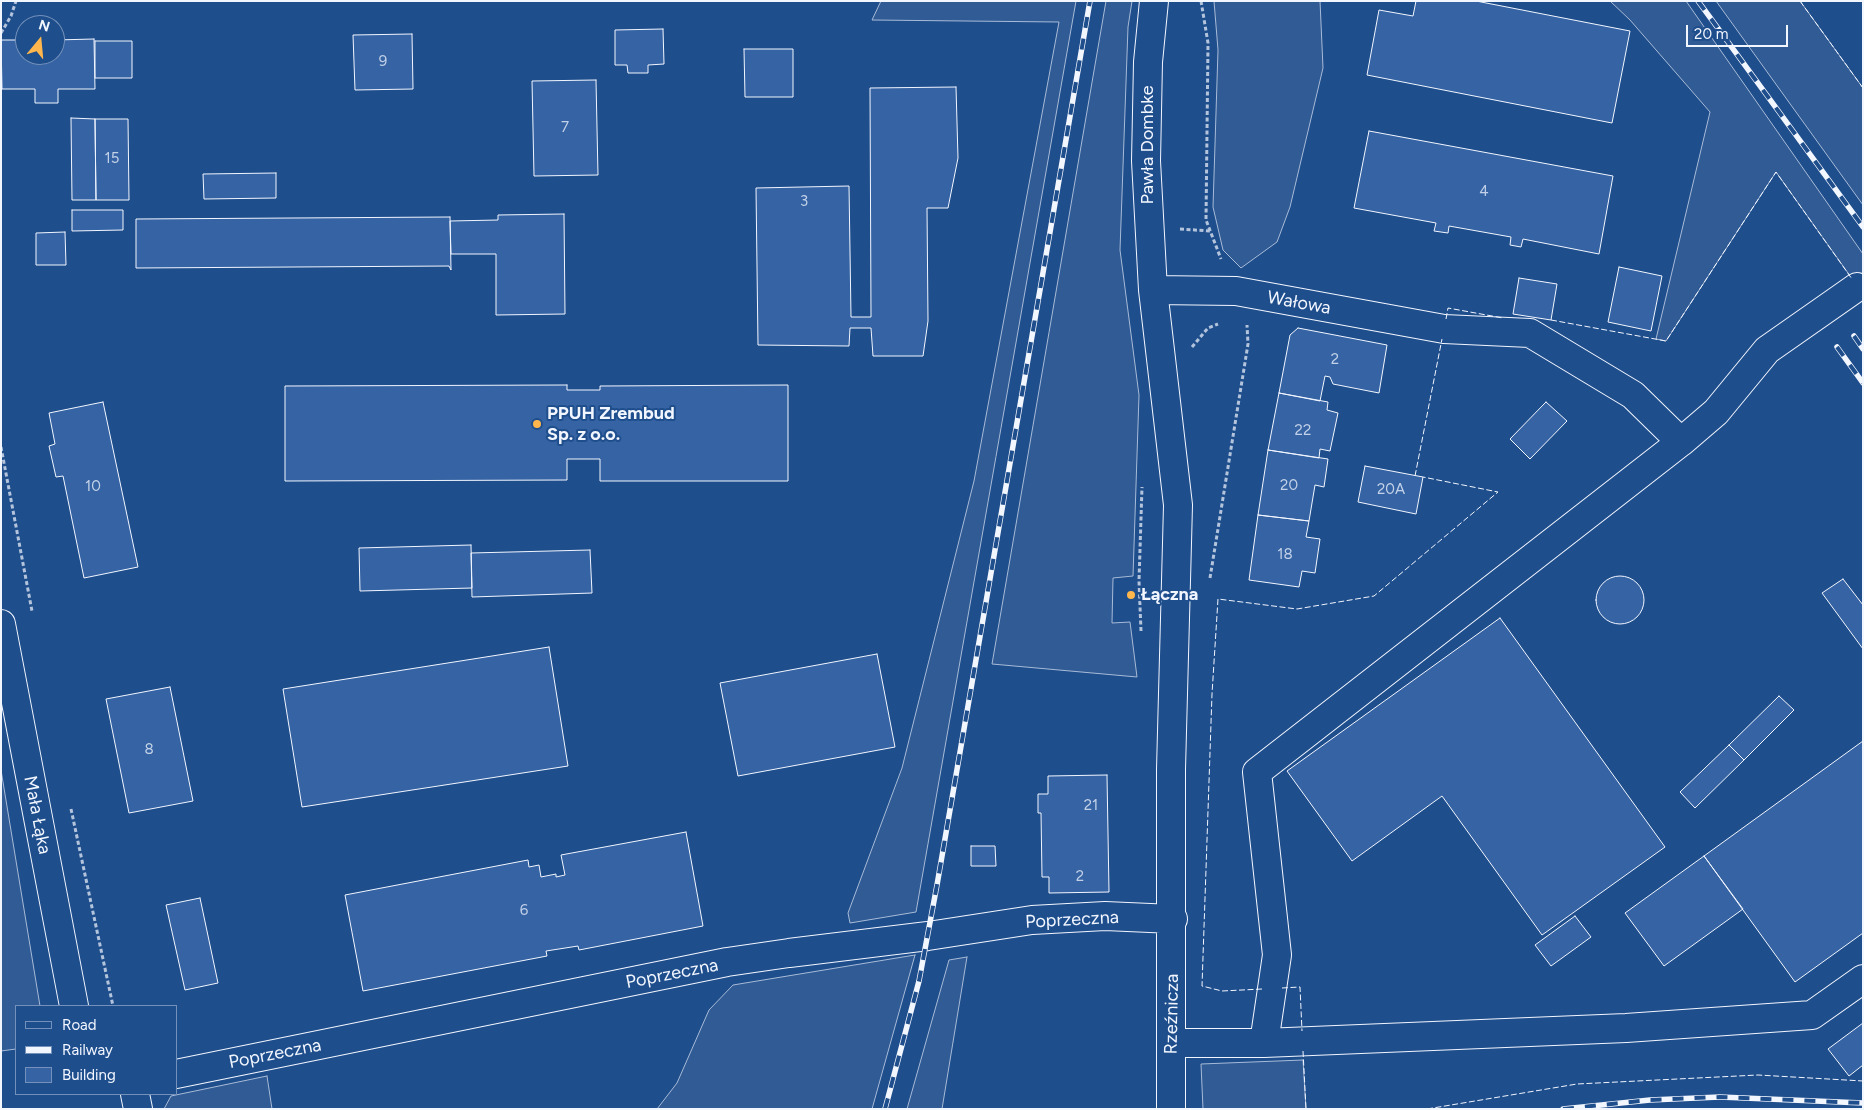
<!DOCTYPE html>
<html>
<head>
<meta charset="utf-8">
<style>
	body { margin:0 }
	#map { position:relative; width:1864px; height:1110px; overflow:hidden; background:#1f4e8c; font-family:Figtree,sans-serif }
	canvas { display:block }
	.frame { position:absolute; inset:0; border:2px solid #f2f6ff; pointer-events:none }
	.legend { position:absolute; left:15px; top:1005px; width:162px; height:90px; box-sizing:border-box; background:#1f4e8c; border:1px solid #7391ba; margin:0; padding:6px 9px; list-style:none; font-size:15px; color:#f2f6ff }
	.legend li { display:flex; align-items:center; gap:10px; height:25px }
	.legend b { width:25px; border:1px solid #7391ba }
	.north { position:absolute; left:15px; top:15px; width:50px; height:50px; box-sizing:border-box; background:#1f4e8c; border:1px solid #7391ba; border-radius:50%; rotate:17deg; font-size:14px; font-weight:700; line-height:20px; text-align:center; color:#f2f6ff }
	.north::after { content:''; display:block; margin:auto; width:18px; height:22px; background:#ffb74d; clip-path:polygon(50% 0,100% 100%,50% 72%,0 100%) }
	.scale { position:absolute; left:1686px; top:25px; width:102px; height:22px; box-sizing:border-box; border:2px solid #f2f6ff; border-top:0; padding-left:6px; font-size:15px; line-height:18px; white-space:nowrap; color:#f2f6ff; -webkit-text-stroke:4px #1f4e8c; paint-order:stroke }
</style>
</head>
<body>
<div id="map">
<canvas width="1864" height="1110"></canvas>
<div class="frame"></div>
<ul class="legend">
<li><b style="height:6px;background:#1f4e8c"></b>Road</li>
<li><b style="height:6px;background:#f2f6ff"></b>Railway</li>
<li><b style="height:14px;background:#3563a3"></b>Building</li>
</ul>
<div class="north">N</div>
<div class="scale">20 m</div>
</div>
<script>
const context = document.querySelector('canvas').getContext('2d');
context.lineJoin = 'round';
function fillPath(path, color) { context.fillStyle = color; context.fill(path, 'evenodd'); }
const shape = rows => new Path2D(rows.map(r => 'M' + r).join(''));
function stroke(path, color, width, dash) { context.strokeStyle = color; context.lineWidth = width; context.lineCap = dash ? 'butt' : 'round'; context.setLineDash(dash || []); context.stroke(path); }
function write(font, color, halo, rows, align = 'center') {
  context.font = font + ' Figtree,sans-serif'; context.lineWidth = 4; context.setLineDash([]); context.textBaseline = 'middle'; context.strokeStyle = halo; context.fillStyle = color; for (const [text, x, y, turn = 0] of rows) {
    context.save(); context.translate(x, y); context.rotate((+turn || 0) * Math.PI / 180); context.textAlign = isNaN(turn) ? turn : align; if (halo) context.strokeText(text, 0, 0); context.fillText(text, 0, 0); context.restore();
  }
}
const built = shape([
	[881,1,1076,1,916,912,850,923,848,913,902,768,974,481,1059,22,872,20,881,1],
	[1106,1,1132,1,1128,27,1120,250,1139,395,1133,576,1113,578,1112,623,1130,622,1137,677,992,664,1106,1],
	[1214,1,1320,1,1323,68,1290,207,1277,242,1241,268,1223,250,1213,207,1218,50,1214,1],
	[1610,1,1686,1,1863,254,1863,294,1776,172,1666,341,1656,339,1710,112,1630,20,1610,1],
	[1716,1,1800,1,1863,88,1863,205,1716,1],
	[1,770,40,1006,16,1006,16,1049,1,1051,1,770],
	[915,955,872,1109,657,1109,677,1083,709,1010,733,985,915,955],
	[967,957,942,1109,907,1109,949,960,967,957],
	[1303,1060,1306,1109,1203,1109,1201,1064,1303,1060],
	[267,1076,272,1109,164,1109,171,1096,267,1076]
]);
fillPath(built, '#305b95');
stroke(built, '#a8bbd7', 1);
const building = shape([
	[1416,1,1476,1,1630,31,1612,123,1367,75,1379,10,1413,16,1416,1],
	[663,29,664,64,648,65,648,73,628,73,627,65,615,65,615,30,663,29],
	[412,34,413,89,355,90,353,35,412,34],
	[94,39,95,89,58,89,58,103,35,103,35,89,2,89,1,40,25,40,25,55,55,55,55,40,94,39],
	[95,41,132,41,132,78,95,78,95,41],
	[744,49,793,49,793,97,745,97,744,49],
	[596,80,598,175,534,176,532,81,596,80],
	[956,87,958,158,948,208,927,208,928,321,923,356,873,356,871,328,850,328,849,346,758,345,756,188,849,186,851,317,871,317,870,88,956,87],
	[71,118,95,119,96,200,72,200,71,118],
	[95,119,128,119,129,200,96,200,95,119],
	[1369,131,1613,176,1599,254,1523,239,1521,247,1510,245,1511,237,1449,226,1448,233,1434,231,1436,223,1354,208,1369,131],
	[276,173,276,198,204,199,203,174,276,173],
	[72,210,123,210,123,230,72,231,72,210],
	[564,214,565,314,496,315,496,254,451,254,450,221,498,220,498,215,564,214],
	[450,217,451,270,449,266,136,268,136,219,450,217],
	[65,232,66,265,36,265,36,233,65,232],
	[1619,267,1662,276,1651,331,1608,322,1619,267],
	[1519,278,1557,284,1551,320,1513,314,1519,278],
	[1298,328,1387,345,1379,393,1333,384,1330,377,1325,376,1320,401,1279,393,1290,335,1298,328],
	[567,385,567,390,600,390,600,386,788,385,788,481,600,481,600,459,567,459,567,480,285,481,285,386,567,385],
	[1279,393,1328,402,1327,410,1338,413,1330,451,1320,449,1319,458,1268,450,1279,393],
	[103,402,138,567,84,578,63,476,56,477,49,446,55,444,49,413,103,402],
	[1546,402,1567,421,1530,459,1510,439,1546,402],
	[1268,450,1328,459,1324,487,1315,485,1309,521,1258,515,1268,450],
	[1365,466,1423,477,1416,514,1358,502,1365,466],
	[1258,515,1309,521,1306,537,1320,539,1315,573,1302,571,1299,587,1249,580,1258,515],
	[471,545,472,588,360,591,359,548,471,545],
	[590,550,592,593,472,597,471,553,590,550],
	'1596 600a24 24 0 1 1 48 0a24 24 0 1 1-48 0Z',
	[1843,579,1863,605,1863,649,1822,593,1843,579],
	[1500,618,1665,847,1542,935,1442,796,1352,861,1287,771,1500,618],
	[549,647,568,766,302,807,283,689,549,647],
	[877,654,895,747,738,776,720,683,877,654],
	[170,687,193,801,129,813,106,699,170,687],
	[1779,696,1794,710,1744,760,1729,745,1779,696],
	[1863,741,1863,933,1795,982,1704,856,1863,741],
	[1729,745,1744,760,1695,808,1680,792,1729,745],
	[1107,775,1109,892,1049,893,1049,877,1042,877,1041,813,1038,813,1038,794,1048,794,1048,776,1107,775],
	[686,832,703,926,579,950,578,946,546,951,547,956,363,991,345,895,528,860,529,867,539,865,541,877,556,874,556,877,565,875,561,855,686,832],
	[971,846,995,846,996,866,971,866,971,846],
	[1704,856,1743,909,1664,966,1625,913,1704,856],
	[200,898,218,983,185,990,166,905,200,898],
	[1575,916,1591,937,1551,966,1535,945,1575,916],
	[1863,1023,1863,1065,1849,1076,1828,1049,1863,1023]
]);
fillPath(building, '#3563a3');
stroke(building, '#f2f6ff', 1);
const minor = shape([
	[1154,1,1148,62,1146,161,1153,290,1178,505,1171,769,1171,1109],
	[1153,290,1236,291,1444,329,1530,333,1633,395,1681,442,1716,412,1767,350,1857,287],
	[1,624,74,1006],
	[1171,1043,1264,1043,1626,1028,1812,1015,1863,979],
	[1264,1043,1277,955,1257,772,1681,442],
	[176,1074,727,962,789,953,928,936,1032,920,1105,916,1173,919],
	[135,1094,138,1109]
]);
stroke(minor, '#f2f6ff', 30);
stroke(shape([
	[1201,1,1208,43,1206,220,1221,259],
	[1,33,11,16,16,1],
	[1180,229,1210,231],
	[1192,347,1208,328,1218,324],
	[1,447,32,611],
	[1210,578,1248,344,1247,325],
	[1141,631,1139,581,1142,487],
	[71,809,113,1006]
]), '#b3c4dc', 3, [4, 2.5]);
stroke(minor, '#1f4e8c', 28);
const rail = shape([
	[1698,1,1863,227],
	[1854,336,1863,349],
	[1837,347,1863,383],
	[885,1109,919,981,937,885,1090,1],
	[1563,1109,1650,1100,1720,1097,1863,1103]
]);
stroke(rail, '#f2f6ff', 5.5);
stroke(rail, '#1f4e8c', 4, [11]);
stroke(shape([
	[1800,1,1863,88],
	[1446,319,1448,308,1503,318],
	[1551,320,1666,341,1776,172,1852,279],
	[1415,476,1442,339],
	[1282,988,1300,987,1302,1031],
	[1262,989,1222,991,1202,986,1212,694,1218,599,1297,609,1374,596,1498,492,1423,477],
	[1303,1051,1306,1109],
	[1427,1109,1577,1084,1758,1075,1863,1081]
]), '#f2f6ff', 1, [6, 2.5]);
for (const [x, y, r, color] of [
	[537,424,5,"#ffb74d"],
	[1131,595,5,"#ffb74d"]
]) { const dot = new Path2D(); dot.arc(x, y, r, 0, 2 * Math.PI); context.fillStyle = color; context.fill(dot); stroke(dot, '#1f4e8c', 2); }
write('15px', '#c3d1e8', null, [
	["9",383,62],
	["7",565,128],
	["15",112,159],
	["4",1484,192],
	["3",804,202],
	["2",1335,360],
	["22",1303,431],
	["20",1289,486],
	["10",93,487],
	["20A",1391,490],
	["18",1285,555],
	["8",149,750],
	["21",1091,806],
	["2",1080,877],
	["6",524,911]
]);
write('18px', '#f2f6ff', '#1f4e8c', [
	["Pawła Dombke",1148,145,-90],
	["Wałowa",1299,303,10],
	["Mała Łąka",37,815,79],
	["Poprzeczna",1072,920,-3],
	["Poprzeczna",672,974,-11],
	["Rzeźnicza",1172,1014,-89],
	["Poprzeczna",275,1054,-11]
]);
write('bold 18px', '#f2f6ff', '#1f4e8c', [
	["PPUH Zrembud",547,414],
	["Sp. z o.o.",547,435],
	["Łączna",1141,595]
], 'left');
</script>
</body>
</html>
